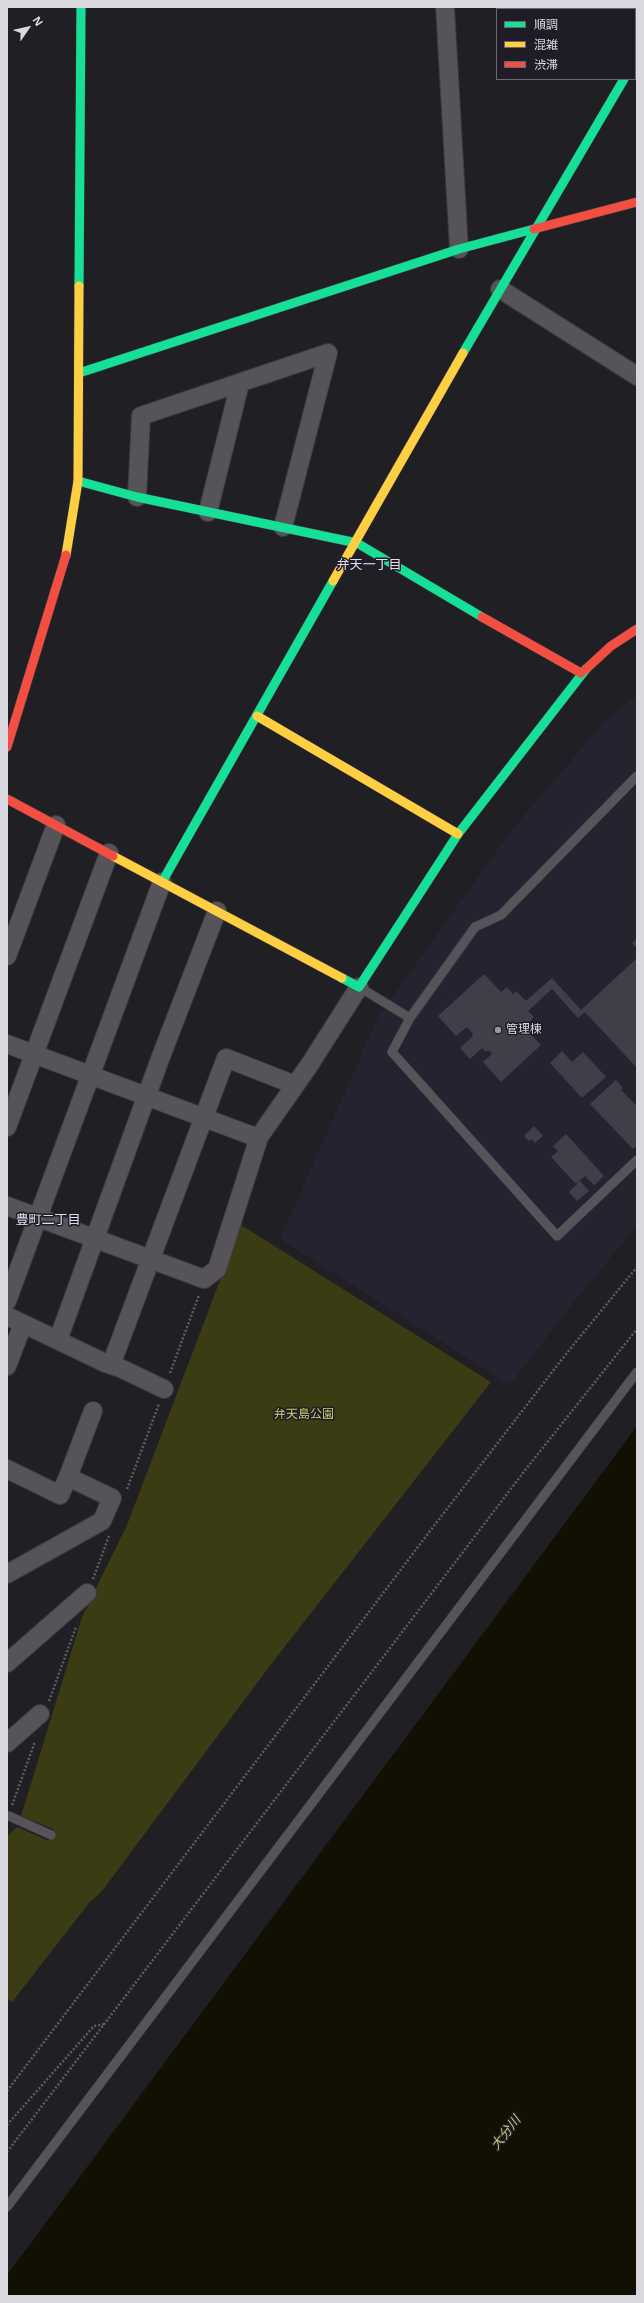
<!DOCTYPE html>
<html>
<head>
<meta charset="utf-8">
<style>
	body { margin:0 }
	#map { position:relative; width:644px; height:2303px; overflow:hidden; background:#201f24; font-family:"Noto Sans","Noto Sans JP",sans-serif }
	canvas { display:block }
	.frame { position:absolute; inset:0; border:8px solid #dad8df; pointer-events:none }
	.legend { position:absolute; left:496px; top:8px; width:140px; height:72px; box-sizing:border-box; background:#1f1c27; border:1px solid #6a6771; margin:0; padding:5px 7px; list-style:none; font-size:12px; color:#dad8df }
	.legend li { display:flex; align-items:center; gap:8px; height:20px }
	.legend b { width:20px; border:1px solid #6a6771 }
	.north { position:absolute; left:8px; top:8px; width:40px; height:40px; -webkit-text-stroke:3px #1f1c27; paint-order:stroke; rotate:56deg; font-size:11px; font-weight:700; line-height:16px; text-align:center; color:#dad8df }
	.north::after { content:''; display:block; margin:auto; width:14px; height:18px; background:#dad8df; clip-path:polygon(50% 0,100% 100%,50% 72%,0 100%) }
</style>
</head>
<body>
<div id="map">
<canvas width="644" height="2303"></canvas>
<div class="frame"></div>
<ul class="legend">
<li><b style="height:5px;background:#16e098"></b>順調</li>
<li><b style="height:5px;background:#ffcf43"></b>混雑</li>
<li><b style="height:5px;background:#f24e42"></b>渋滞</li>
</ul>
<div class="north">N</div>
</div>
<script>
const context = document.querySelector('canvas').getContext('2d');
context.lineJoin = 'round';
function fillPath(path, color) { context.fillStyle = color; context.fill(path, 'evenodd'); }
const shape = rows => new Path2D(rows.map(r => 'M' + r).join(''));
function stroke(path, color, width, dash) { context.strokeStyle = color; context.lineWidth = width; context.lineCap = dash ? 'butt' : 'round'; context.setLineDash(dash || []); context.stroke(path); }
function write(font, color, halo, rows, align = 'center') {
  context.font = font + ' "Noto Sans","Noto Sans JP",sans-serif'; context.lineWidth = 3; context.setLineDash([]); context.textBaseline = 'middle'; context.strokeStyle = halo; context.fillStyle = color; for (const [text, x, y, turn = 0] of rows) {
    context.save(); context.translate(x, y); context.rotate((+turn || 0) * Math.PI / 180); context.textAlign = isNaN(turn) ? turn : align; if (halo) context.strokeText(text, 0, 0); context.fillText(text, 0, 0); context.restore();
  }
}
fillPath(shape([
	[637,695,637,1226,581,1293,510,1385,280,1239,378,1017,513,828,606,720]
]), '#262230');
fillPath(shape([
	[241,1225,491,1382,272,1663,102,1891,89,1903,12,2002,7,1999,7,1836,17,1827,49,1841,53,1829,21,1816,82,1617,127,1525]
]), '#3b3c13');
fillPath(shape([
	[637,1426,637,2296,7,2296,7,2275]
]), '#111003');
fillPath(shape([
	[637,938,637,948,632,943],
	[637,958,637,1068,585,1012,578,1018,552,989,528,1011,534,1017,524,1027,541,1045,501,1082,483,1062,492,1054,488,1050,486,1052,482,1048,470,1059,460,1048,472,1037,473,1034,467,1027,456,1036,438,1016,484,974,501,992,507,987,513,994,516,991,526,1001,552,978,581,1010],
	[562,1051,572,1062,583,1052,606,1077,582,1098,550,1063],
	[616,1080,623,1088,621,1090,637,1106,637,1146,633,1149,590,1104],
	[534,1126,543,1136,535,1143,531,1139,529,1141,524,1136],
	[566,1134,604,1176,594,1185,585,1176,576,1184,551,1157,558,1151,553,1146],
	[580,1181,589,1191,577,1201,569,1192]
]), '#413d49');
const lane = shape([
	[359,987,410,1018,475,927,501,915,637,776],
	[410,1018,392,1052,557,1236,637,1160],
	[9,1816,51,1835],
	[7,2207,637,1372]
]);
const street = shape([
	[445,7,459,249],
	[500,289,637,376],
	[137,497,141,416,328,353,283,527],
	[208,512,240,383],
	[7,956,56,825],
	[7,1044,258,1138],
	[7,1127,109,853],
	[7,1206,204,1279,217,1269,259,1137,310,1064,359,987],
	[7,1301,162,882],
	[7,1316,103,1362,120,1368,164,1389],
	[58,1340,160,1059,217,911],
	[111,1365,226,1058,295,1085],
	[7,1366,23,1324],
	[7,1469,60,1495,68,1477,112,1498,102,1521,7,1574],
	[68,1477,93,1411],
	[7,1663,87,1593],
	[7,1743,40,1714]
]);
const fast = shape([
	[635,59,637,56],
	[79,286,81,7],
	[463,353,624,79],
	[79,373,459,249,534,229],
	[78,481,137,497,357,543,482,617],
	[162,882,333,581],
	[342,978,359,987,458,834,586,669]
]);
const slow = shape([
	[66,555,78,481,79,286],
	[333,581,463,353],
	[257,716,458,834],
	[113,856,342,978]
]);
const jam = shape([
	[534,229,637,202],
	[482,617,581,673],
	[586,669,611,646,637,629],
	[7,747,66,555],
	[7,799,113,856]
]);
stroke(lane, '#3c3a3f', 10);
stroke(street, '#3c3a3f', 20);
stroke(fast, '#3c3a3f', 10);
stroke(slow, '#3c3a3f', 10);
stroke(jam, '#3c3a3f', 10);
stroke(shape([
	[170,1373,199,1295],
	[127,1489,159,1404],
	[93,1579,109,1536],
	[49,1701,76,1627],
	[12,1805,35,1742],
	[7,2091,430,1531,566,1354,637,1267],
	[7,2125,94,2026,105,2024],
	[7,2152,526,1469,637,1329]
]), '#5e5d61', 2.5, [2, 2]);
stroke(lane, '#565459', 9);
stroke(street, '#565459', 18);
stroke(fast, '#16e098', 9);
stroke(slow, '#ffcf43', 9);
stroke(jam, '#f24e42', 9);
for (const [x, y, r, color] of [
	[498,1030,4,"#99979e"]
]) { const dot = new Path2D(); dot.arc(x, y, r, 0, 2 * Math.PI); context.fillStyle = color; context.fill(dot); stroke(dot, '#1f1c27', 1.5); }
write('12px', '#dad8df', '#1f1c27', [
	["管理棟",506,1030]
], 'left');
write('12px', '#c9cd71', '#1f1c27', [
	["弁天島公園",304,1415]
]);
write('13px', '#e3dfee', '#1f1c27', [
	["弁天一丁目",369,565],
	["豊町二丁目",48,1220]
]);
write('italic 13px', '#c5c96c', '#1f1c27', [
	["大分川",506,2133,-52]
]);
</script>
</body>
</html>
